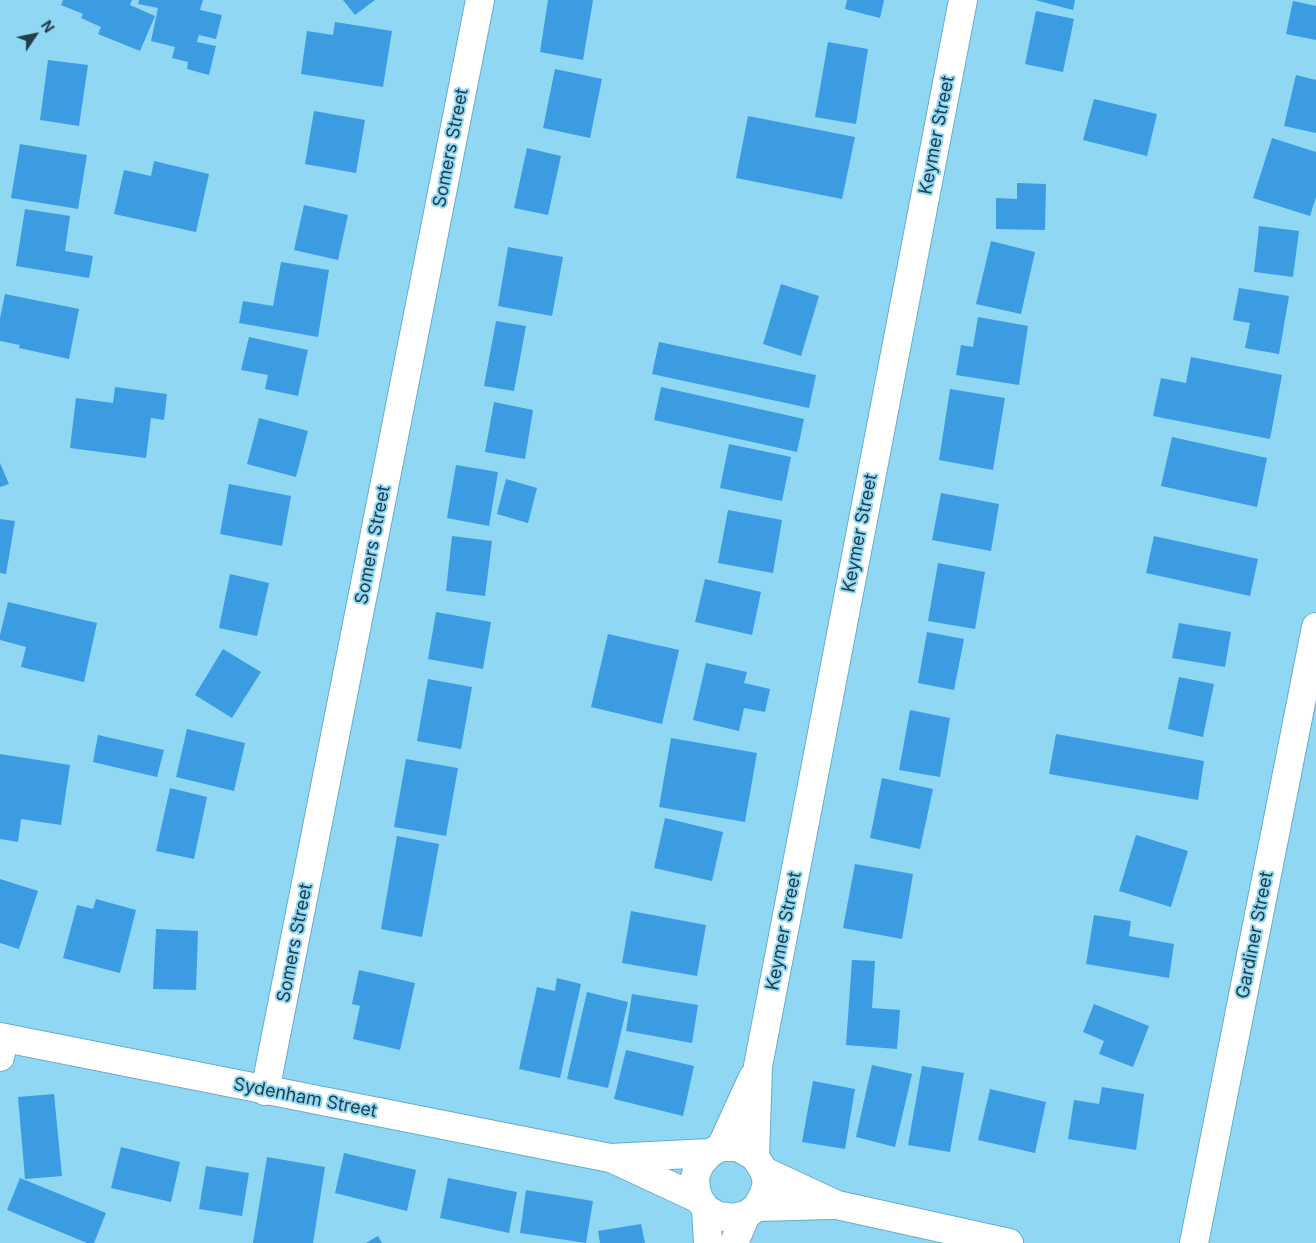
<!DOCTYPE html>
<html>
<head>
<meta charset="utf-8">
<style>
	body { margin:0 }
	#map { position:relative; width:1316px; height:1243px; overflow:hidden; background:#90d7f3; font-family:Inter,sans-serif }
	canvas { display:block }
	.north { position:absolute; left:10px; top:10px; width:50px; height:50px; -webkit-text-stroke:4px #90d7f3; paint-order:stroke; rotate:56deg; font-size:14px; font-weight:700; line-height:20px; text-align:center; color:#213e49 }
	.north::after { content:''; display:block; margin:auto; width:18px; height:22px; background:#213e49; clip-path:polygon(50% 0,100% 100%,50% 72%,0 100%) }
</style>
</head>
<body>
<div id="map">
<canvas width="1316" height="1243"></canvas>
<div class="north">N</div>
</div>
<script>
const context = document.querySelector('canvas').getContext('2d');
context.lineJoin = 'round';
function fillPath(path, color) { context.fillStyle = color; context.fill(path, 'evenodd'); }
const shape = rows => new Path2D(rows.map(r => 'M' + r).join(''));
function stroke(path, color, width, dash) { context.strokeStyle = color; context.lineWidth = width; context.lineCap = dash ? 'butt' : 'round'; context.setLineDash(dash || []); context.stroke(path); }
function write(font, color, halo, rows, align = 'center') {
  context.font = font + ' Inter,sans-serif'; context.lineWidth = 4; context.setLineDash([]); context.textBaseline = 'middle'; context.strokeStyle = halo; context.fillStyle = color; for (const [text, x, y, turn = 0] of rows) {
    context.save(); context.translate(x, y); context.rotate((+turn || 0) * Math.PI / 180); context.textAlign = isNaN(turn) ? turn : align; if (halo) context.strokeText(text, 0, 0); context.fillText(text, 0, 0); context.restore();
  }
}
fillPath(shape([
	[63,0,132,0,130,5,155,16,140,51,98,34,101,27,81,18,83,14,61,5],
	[139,0,203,0,200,10,222,15,216,39,199,35,197,42,216,46,209,75,187,69,188,62,172,58,175,47,151,41,158,8,138,4],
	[343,0,375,0,355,15],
	[548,0,593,0,583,60,540,52],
	[847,0,884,0,880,18,845,9],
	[1035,0,1075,0,1073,10],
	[1293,1,1316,6,1316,40,1286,34],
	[1036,11,1074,19,1063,72,1025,64],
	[335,22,392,31,383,87,301,74,307,31,333,35],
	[828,42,868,49,856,124,815,117],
	[48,60,88,65,79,126,40,120],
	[555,69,602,79,590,138,543,128],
	[1296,75,1316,80,1316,133,1284,126],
	[1094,99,1157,114,1147,156,1083,140],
	[314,111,365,120,356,173,305,164],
	[748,116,855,137,842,199,736,178],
	[1272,138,1316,152,1316,197,1310,216,1253,198],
	[20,144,87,155,78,209,11,198],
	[527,148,561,156,548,215,514,208],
	[154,161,209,174,196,232,114,214,124,170,151,176],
	[1017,183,1046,184,1045,230,996,229,996,198,1017,199],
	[304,205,348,215,338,260,294,250],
	[25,209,70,216,65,251,93,256,89,278,16,266],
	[1259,226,1299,231,1293,277,1254,272],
	[991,241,1035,252,1021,314,976,304],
	[508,247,563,257,552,316,498,306],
	[281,262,329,270,318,337,239,323,243,301,273,306],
	[781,284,819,296,801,356,763,344],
	[1239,288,1289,296,1279,354,1245,348,1250,323,1233,320],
	[5,294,79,309,69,359,19,348,20,345,0,341,0,318],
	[978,317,1028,326,1019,385,956,375,961,345,973,347],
	[496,321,526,326,514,391,484,386],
	[249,337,308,350,298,396,265,389,268,375,241,370],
	[659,342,816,375,809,408,652,374],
	[1191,357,1282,375,1270,439,1153,416,1161,378,1186,383],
	[115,387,167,394,164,420,151,418,146,458,70,448,76,398,113,403],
	[661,387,804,419,797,452,654,420],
	[950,389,1005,398,993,470,939,460],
	[494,402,533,410,525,459,485,452],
	[259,418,308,431,296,477,247,464],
	[1172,437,1267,458,1257,507,1161,486],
	[729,444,791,457,782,501,720,488],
	[0,463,9,484,0,487],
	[456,465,498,472,489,526,447,518],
	[506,479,537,488,528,523,497,514],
	[229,484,291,496,282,546,220,534],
	[941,493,999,504,991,551,932,540],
	[728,510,782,520,773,573,718,563],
	[0,519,15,521,6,574,0,573],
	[452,536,492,541,485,596,446,591],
	[1154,536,1258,559,1250,596,1146,573],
	[938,563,985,572,975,629,928,621],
	[230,574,269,583,257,636,219,628],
	[705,579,761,592,752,635,695,622],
	[8,602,97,623,84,682,21,667,26,647,0,640,0,635],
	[436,612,491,622,483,669,428,659],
	[1179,623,1231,632,1225,667,1172,658],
	[927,632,964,639,954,690,918,683],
	[608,634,679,650,662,724,591,707],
	[223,649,261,672,232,718,195,695],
	[706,663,747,672,744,683,770,689,765,712,744,708,739,731,693,720],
	[1179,677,1214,684,1203,737,1168,729],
	[428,679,472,687,461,749,417,741],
	[910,710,950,718,940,777,899,770],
	[187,729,245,743,234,791,176,777],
	[1056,734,1204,761,1198,800,1049,774],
	[98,735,164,750,157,777,93,762],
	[671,738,757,753,745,822,659,807],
	[0,754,70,765,61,825,21,819,18,842,0,839],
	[406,759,458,768,446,836,394,827],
	[882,778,933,789,920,849,870,838],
	[170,788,207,797,194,859,156,851],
	[665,818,723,832,712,881,654,868],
	[1136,835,1188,851,1171,907,1119,891],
	[397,836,439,844,422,937,381,929],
	[855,864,913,874,902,939,843,928],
	[0,879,38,891,19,949,0,943],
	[96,899,136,910,120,973,63,958,77,905,93,909],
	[631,911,706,925,697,976,622,963],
	[1094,915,1131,921,1129,936,1174,944,1169,978,1086,964],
	[156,929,198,931,196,990,153,989],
	[852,960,875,961,872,1008,900,1010,897,1049,846,1045],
	[359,970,415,983,400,1050,353,1039,360,1006,352,1004],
	[557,978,581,984,560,1078,519,1069,537,987,555,991],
	[587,992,628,1002,608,1088,567,1079],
	[632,994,698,1005,692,1043,626,1031],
	[1094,1004,1149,1026,1133,1067,1099,1054,1104,1041,1083,1032],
	[626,1050,694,1066,683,1116,614,1099],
	[872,1065,912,1074,895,1147,856,1137],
	[922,1066,964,1073,950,1152,908,1145],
	[813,1081,855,1089,845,1149,802,1142],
	[1102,1087,1144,1094,1136,1150,1068,1139,1074,1100,1099,1104],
	[990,1089,1046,1102,1035,1153,978,1140],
	[54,1094,62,1176,25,1179,18,1097],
	[121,1147,180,1162,171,1202,111,1188],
	[344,1153,416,1170,407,1211,335,1193],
	[267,1157,325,1167,313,1243,253,1243],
	[206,1166,249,1173,242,1216,199,1209],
	[20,1178,106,1213,94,1243,87,1243,7,1210],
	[448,1178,517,1192,509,1233,440,1218],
	[526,1190,593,1201,586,1243,520,1233],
	[641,1224,645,1243,600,1243,598,1231],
	[378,1236,382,1243,366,1243]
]), '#3b9ce2');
const minor = shape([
	[0,1057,4,1038],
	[265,1091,480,0],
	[721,1147,753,1077],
	[755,1157,758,1066,963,0],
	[706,1209,708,1243],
	[734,1243,746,1215],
	[1194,1243,1316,627]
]);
const tertiary = shape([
	[0,1037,610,1158,710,1153],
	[721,1147,738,1147,755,1157,764,1171,767,1182,764,1194,757,1207,746,1215,733,1218,718,1216,706,1209,699,1199,696,1190,695,1177,700,1164,710,1153,721,1147],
	[613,1159,699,1199],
	[764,1171,837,1205,1009,1243],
	[757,1207,831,1205]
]);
stroke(minor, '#67adc7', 30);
stroke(tertiary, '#67adc7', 30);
stroke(minor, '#fff', 28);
stroke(tertiary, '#fff', 28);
write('18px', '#213e49', '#90d7f3', [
	["Keymer Street",937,135,-79],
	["Somers Street",451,148,-79],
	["Keymer Street",860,533,-79],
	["Somers Street",373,545,-79],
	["Keymer Street",784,931,-79],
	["Gardiner Street",1255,935,-79],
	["Somers Street",295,943,-79],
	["Sydenham Street",305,1098,11]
]);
</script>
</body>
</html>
